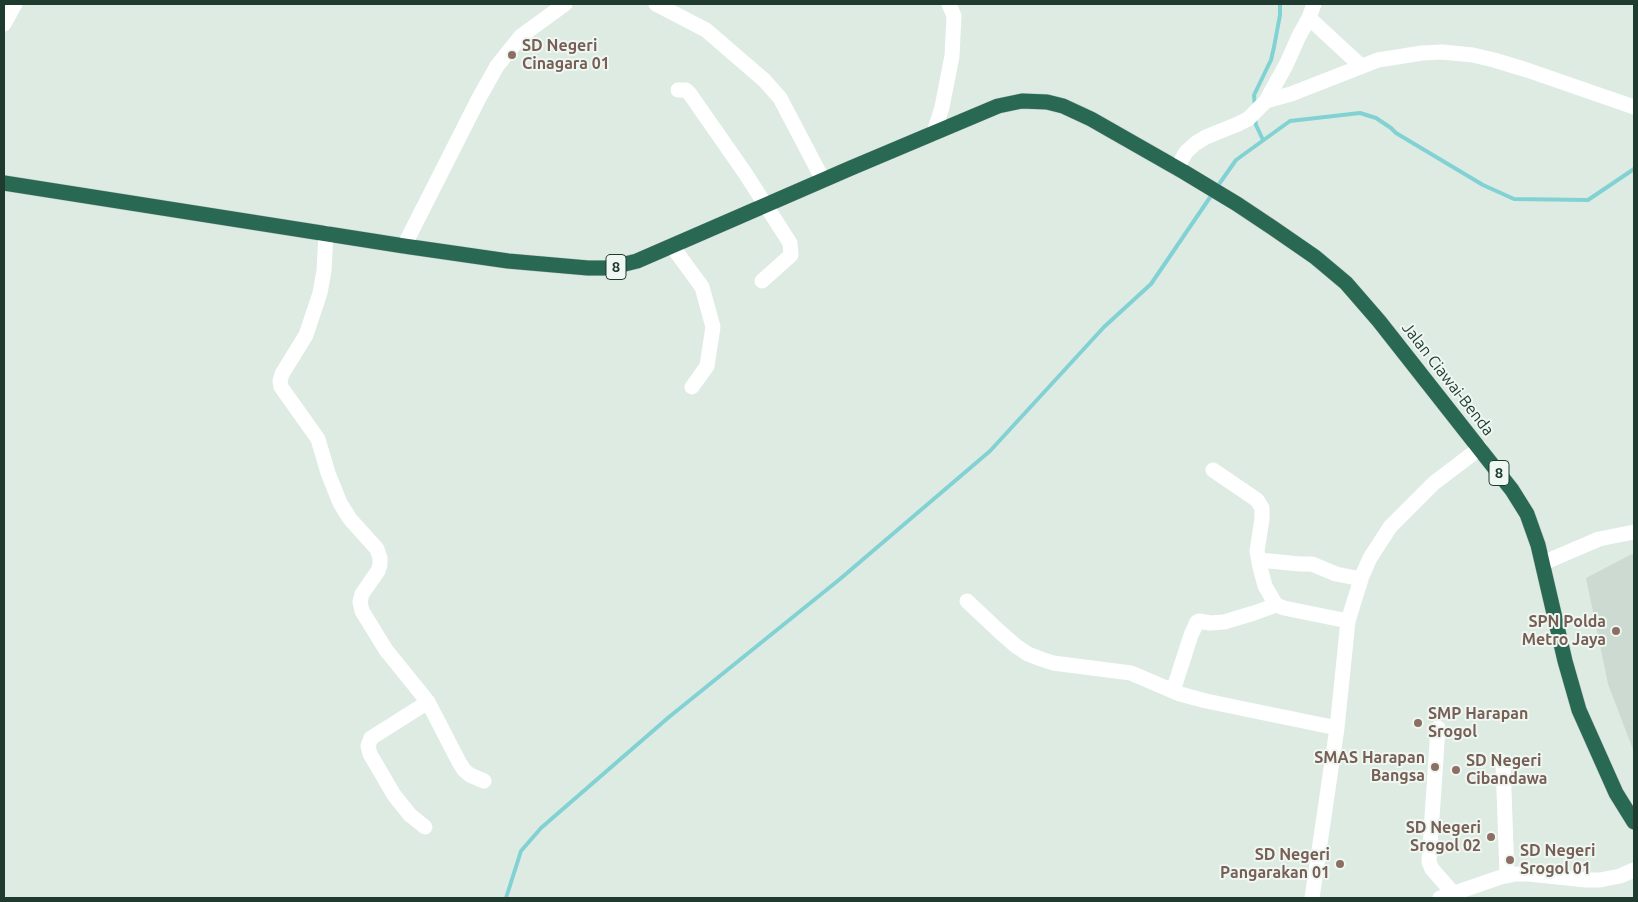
<!DOCTYPE html>
<html>
<head>
<meta charset="utf-8">
<style>
	body { margin:0 }
	#map { position:relative; width:1638px; height:902px; overflow:hidden; background:#deebe3; font-family:Ubuntu,sans-serif }
	canvas { display:block }
	.frame { position:absolute; inset:0; border:5px solid #1f3b30; pointer-events:none }
</style>
</head>
<body>
<div id="map">
<canvas width="1638" height="902"></canvas>
<div class="frame"></div>
</div>
<script>
const context = document.querySelector('canvas').getContext('2d');
context.lineJoin = 'round';
function fillPath(path, color) { context.fillStyle = color; context.fill(path, 'evenodd'); }
const shape = rows => new Path2D(rows.map(r => 'M' + r).join(''));
function stroke(path, color, width, dash) { context.strokeStyle = color; context.lineWidth = width; context.lineCap = dash ? 'butt' : 'round'; context.setLineDash(dash || []); context.stroke(path); }
function write(font, color, halo, rows, align = 'center') {
  context.font = font + ' Ubuntu,sans-serif'; context.lineWidth = 4; context.setLineDash([]); context.textBaseline = 'middle'; context.strokeStyle = halo; context.fillStyle = color; for (const [text, x, y, turn = 0] of rows) {
    context.save(); context.translate(x, y); context.rotate((+turn || 0) * Math.PI / 180); context.textAlign = isNaN(turn) ? turn : align; if (halo) context.strokeText(text, 0, 0); context.fillText(text, 0, 0); context.restore();
  }
}
fillPath(shape([
	[1632,554,1634,554,1634,752,1608,684,1586,578]
]), '#ccdad2');
stroke(shape([
	[1255,107,1254,95,1271,60,1274,47,1280,15,1280,4],
	[1255,119,1256,125,1263,140],
	[1217,187,1236,160,1290,121,1360,113,1376,118,1391,128,1396,133,1483,185,1514,199,1588,200,1634,169],
	[506,898,521,851,541,828,669,717,840,579,990,451,1104,327,1151,284,1213,193]
]), '#82d2d4', 4);
const highway = shape([
	[4,183,404,246,508,261,588,268,609,268,637,261,851,168,998,106,1022,101,1047,102,1063,106,1091,119,1184,172,1237,204,1273,228,1315,257,1346,283,1379,321,1512,490,1527,514,1538,545,1565,661,1579,710,1616,793,1634,822]
]);
stroke(highway, '#c0c8c5', 16);
stroke(shape([
	[656,4,706,30,764,80,780,98,823,180],
	[1309,18,1361,66],
	[4,24,15,4],
	[678,90,686,90,690,94,745,173,790,243,791,255,762,281],
	[1266,101,1291,94,1378,60,1422,53,1442,52,1473,55,1494,60,1527,70,1634,107],
	[934,133,942,107,952,56,954,16,949,4],
	[1177,168,1186,152,1196,143,1206,137,1238,124,1248,119,1266,101,1286,65,1299,36,1309,18,1314,4],
	[326,233,324,271,320,293,306,335,282,374,280,381,281,387,318,439,328,473,340,503,350,519,377,549,380,558,380,565,378,571,362,594,360,602,362,611,386,650,428,702,459,762,464,770,470,775,484,781],
	[404,246,479,98,497,66,521,36,565,4],
	[672,246,702,287,713,327,707,366,692,387],
	[1213,470,1257,500,1262,508,1262,519,1257,551,1260,567,1265,586,1276,605],
	[1259,560,1300,564,1312,564,1336,574,1361,579],
	[1543,563,1599,539,1634,532],
	[967,601,1001,633,1016,646,1028,654,1041,659,1053,663,1131,673,1180,694,1206,701,1337,728],
	[1173,691,1191,635,1197,622,1199,621,1210,623,1224,622,1254,613,1276,605,1284,608,1348,621],
	[1438,728,1429,862,1432,869,1453,893],
	[1503,762,1507,876],
	[425,827,410,815,394,795,370,754,368,746,371,738,428,702],
	[1312,898,1337,728,1348,621,1362,576,1370,558,1390,527,1434,483,1480,448],
	[1440,898,1501,877,1516,874,1529,874,1586,880,1600,880,1620,876,1634,870]
]), '#fff', 15);
stroke(highway, '#296953', 15);
for (const [x, y, r, color] of [
	[512,55,5,"#8d6e63"],
	[1616,631,5,"#8d6e63"],
	[1418,723,5,"#8d6e63"],
	[1435,767,5,"#8d6e63"],
	[1456,770,5,"#8d6e63"],
	[1491,837,5,"#8d6e63"],
	[1510,860,5,"#8d6e63"],
	[1340,864,5,"#8d6e63"]
]) { const dot = new Path2D(); dot.arc(x, y, r, 0, 2 * Math.PI); context.fillStyle = color; context.fill(dot); stroke(dot, '#eef7f2', 2); }
for (const [x, y, w] of [
	[616,267,20],
	[1499,473,20]
]) { const box = new Path2D(); box.roundRect(x - w / 2, y - 12.5, w, 25, 4); context.fillStyle = '#eef7f2'; context.fill(box); stroke(box, '#1f3b30', 1); }
write('bold 15px', '#1f3b30', null, [
	["8",616,267],
	["8",1499,473]
]);
write('bold 16px', '#785e54', '#eef7f2', [
	["SD Negeri",522,46],
	["Cinagara 01",522,64],
	["SPN Polda",1606,622,"right"],
	["Metro Jaya",1606,640,"right"],
	["SMP Harapan",1428,714],
	["Srogol",1428,732],
	["SMAS Harapan",1425,758,"right"],
	["Bangsa",1425,776,"right"],
	["SD Negeri",1466,761],
	["Cibandawa",1466,779],
	["SD Negeri",1481,828,"right"],
	["Srogol 02",1481,846,"right"],
	["SD Negeri",1520,851],
	["Srogol 01",1520,869],
	["SD Negeri",1330,855,"right"],
	["Pangarakan 01",1330,873,"right"]
], 'left');
write('16px', '#1f3b30', '#eef7f2', [
	["Jalan Ciawai-Benda",1448,379,52]
]);
</script>
</body>
</html>
